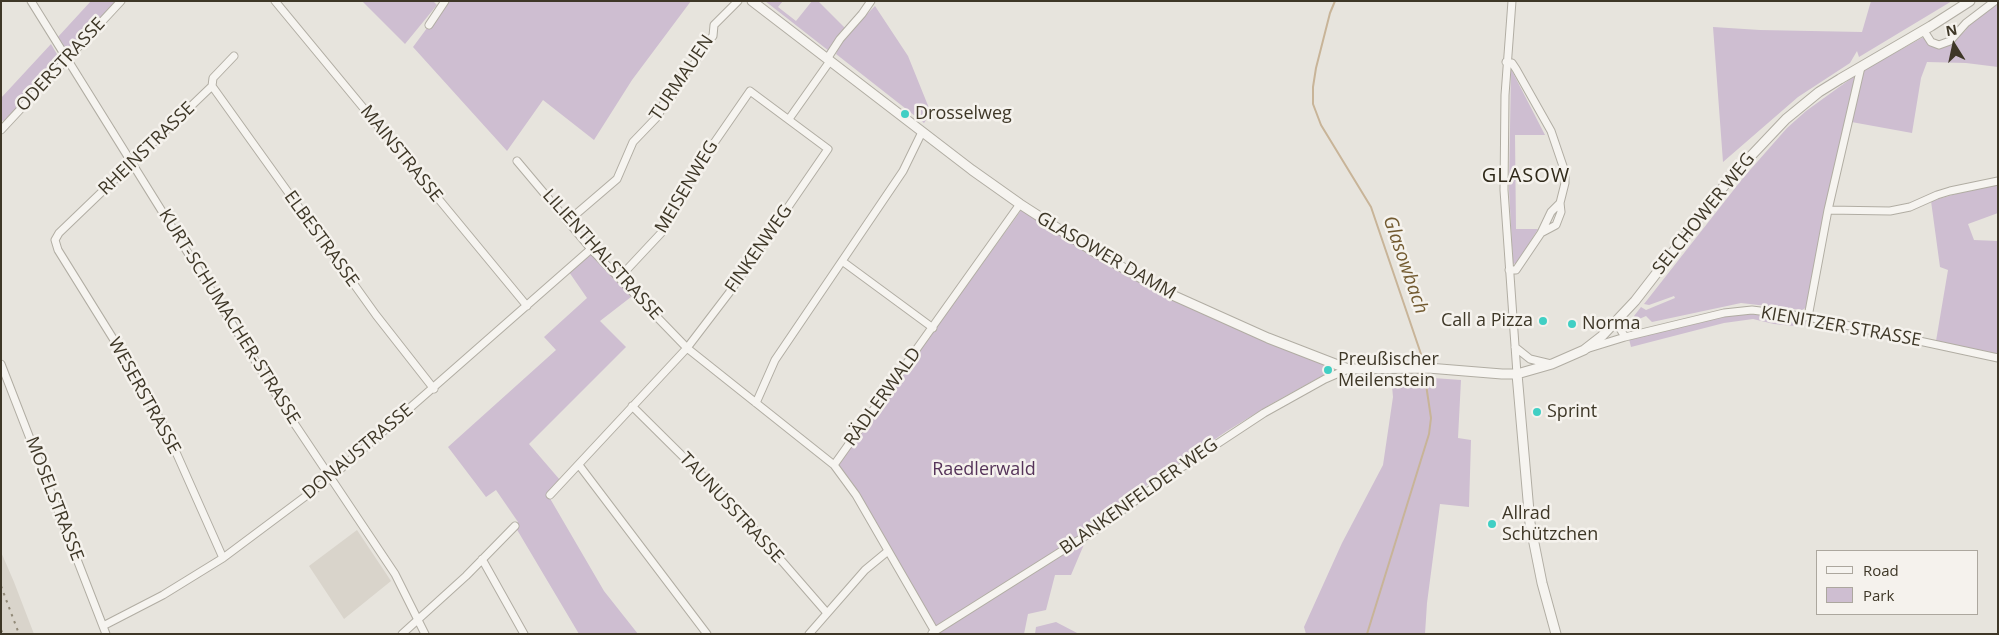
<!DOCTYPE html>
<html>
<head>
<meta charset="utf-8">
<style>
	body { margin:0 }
	#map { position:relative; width:1999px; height:635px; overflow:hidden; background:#e7e4dd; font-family:"Open Sans",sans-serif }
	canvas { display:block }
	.frame { position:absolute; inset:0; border:2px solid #3e3727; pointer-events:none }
	.legend { position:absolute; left:1816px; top:550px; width:162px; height:65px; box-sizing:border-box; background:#f5f2ed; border:1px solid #aca79e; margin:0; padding:6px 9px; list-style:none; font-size:15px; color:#3e3727 }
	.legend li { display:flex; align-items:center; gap:10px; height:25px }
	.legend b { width:25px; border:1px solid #aca79e }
	.north { position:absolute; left:1929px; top:20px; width:50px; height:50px; -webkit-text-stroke:4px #f5f2ed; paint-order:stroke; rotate:350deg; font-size:14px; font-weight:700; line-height:20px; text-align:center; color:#3e3727 }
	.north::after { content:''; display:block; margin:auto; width:18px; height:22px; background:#3e3727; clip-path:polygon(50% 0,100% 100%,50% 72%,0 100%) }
</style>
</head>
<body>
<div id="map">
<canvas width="1999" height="635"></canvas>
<div class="frame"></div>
<ul class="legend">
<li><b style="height:6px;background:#f6f4f0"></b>Road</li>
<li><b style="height:14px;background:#cebed1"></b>Park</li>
</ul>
<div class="north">N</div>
</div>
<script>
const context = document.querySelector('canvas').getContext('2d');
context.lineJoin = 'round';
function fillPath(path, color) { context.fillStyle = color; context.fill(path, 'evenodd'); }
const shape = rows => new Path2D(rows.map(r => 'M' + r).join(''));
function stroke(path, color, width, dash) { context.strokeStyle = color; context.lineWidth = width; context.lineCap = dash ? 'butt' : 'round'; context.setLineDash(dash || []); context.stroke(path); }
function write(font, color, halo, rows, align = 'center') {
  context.font = font + ' "Open Sans",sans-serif'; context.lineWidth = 5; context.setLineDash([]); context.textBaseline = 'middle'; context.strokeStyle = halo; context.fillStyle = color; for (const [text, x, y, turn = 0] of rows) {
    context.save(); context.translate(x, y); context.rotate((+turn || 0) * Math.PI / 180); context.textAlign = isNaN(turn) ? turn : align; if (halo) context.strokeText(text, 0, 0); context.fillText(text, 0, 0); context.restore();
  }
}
fillPath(shape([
	[357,530,391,581,344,619,309,566],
	[1,552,14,582,34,634,1,634]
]), '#d9d4cb');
fillPath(shape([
	[91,1,116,1,66,54,57,38],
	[362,1,433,1,437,5,405,44],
	[447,1,691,1,632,80,594,140,543,100,507,151,413,47],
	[765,1,783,1,778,7,796,21,812,1,818,1,846,29,829,51],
	[1871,1,1952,1,1859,57,1857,51,1850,63,1798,97,1723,162,1713,27,1760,30,1862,32],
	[1998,3,1998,67,1966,63,1927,62,1921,78,1912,133,1846,121,1809,306,1802,310,1741,303,1652,322,1646,316,1637,320,1634,316,1641,307,1646,310,1675,298,1674,296,1649,305,1644,304,1743,178,1787,128,1806,111,1860,72,1929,34,1939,49,1949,45,1965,31,1970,24],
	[875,6,908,56,931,113,924,123,836,54,841,40],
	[51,44,58,56,61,55,62,56,61,61,6,120,1,121,1,98],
	[1511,69,1545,135,1515,135,1516,229,1538,229,1517,263,1513,264,1509,189],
	[1998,185,1998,213,1968,224,1974,240,1998,241,1998,354,1936,341,1948,270,1940,267,1931,201,1981,187],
	[1022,209,1088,251,1327,365,1329,372,1271,404,1227,431,1094,521,1071,575,1055,575,1046,610,1028,614,1024,634,935,634,837,464],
	[591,253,631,297,600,321,626,347,529,444,560,480,548,495,604,591,638,634,579,634,516,528,518,522,496,490,486,497,448,447,556,350,544,337,587,298,569,272],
	[1752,313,1807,319,1804,327,1774,324,1753,319,1724,323,1631,347,1629,339,1724,316],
	[1391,375,1461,380,1458,438,1471,440,1469,507,1440,504,1427,603,1425,634,1306,634,1304,627,1342,543,1383,465,1393,397],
	[1056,622,1079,634,1035,634,1036,627]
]), '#cebed1');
stroke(shape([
	[1335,1,1330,13,1316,68,1313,87,1313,104,1321,125,1371,207,1422,357,1423,364],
	[1367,634,1429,434,1431,418,1424,371]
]), '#c8b498', 2);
const minor = shape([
	[31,1,292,420,395,574,425,634],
	[275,1,527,306],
	[1512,1,1505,95,1504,190,1517,374],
	[429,25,445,1],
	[1924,31,1931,42,1939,45,1950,41,1966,23,1995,1],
	[827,59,840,39,862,14,871,1],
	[1506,62,1512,63,1516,69,1551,131,1565,172,1565,183,1560,203,1561,212,1556,225,1541,233],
	[212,86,376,315,434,389],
	[789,119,830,61],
	[1,130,121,1],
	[517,161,591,249,687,348,834,465,856,495,934,630],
	[1828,210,1890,211,1910,207,1937,195,1950,191,1998,181],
	[568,221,617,179,633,142,658,116,664,103,676,92,681,77,695,63,699,51,713,36,714,25,738,1],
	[842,261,933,328],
	[1509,270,1516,270,1541,233,1551,212,1560,203],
	[1808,317,1828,210,1861,67],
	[1616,322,1625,337],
	[1515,347,1530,359,1551,364],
	[1586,349,1625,337,1724,313,1752,310,1808,317,1998,358],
	[1,364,106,634],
	[756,403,775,360,903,171,922,132],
	[632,406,741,514,827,613],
	[579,465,707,634],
	[834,465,1020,204],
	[550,495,687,348,729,293,828,149,750,91,694,172,663,231,619,278],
	[223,558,167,432,132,369,58,250,55,240,59,233,212,86,213,78,234,56],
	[482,559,524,634],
	[103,626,163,595,223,558,330,478,591,249],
	[932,633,1095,530,1179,469,1264,413,1325,379,1348,369],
	[402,634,466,576,515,526],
	[809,634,865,570,888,551]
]);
const tertiary = shape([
	[752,1,972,170,1020,204,1093,251,1170,294,1268,338,1348,369,1428,368,1502,374,1517,374,1552,364,1584,350,1602,336,1635,301,1731,177,1786,119,1819,92,1840,79,1931,26,1970,1],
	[1517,374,1530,523,1542,583,1556,634]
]);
stroke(minor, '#b1ada3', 9);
stroke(tertiary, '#b1ada3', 11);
stroke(minor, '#f6f4f0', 7);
stroke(tertiary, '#f6f4f0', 9);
stroke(shape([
	[1,586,19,634],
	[1,630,3,634]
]), '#918977', 2, [2.5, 5]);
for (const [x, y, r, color] of [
	[905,114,5,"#40cfc4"],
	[1543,321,5,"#40cfc4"],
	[1572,324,5,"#40cfc4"],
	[1328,370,5,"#40cfc4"],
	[1537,412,5,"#40cfc4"],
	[1492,524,5,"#40cfc4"]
]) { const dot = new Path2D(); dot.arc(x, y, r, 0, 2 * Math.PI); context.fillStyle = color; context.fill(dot); stroke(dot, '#f5f2ed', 2); }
write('18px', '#3e3727', '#f5f2ed', [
	["ODERSTRASSE",61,65,-47],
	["TURMAUEN",682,78,-56],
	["RHEINSTRASSE",147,149,-44],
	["MAINSTRASSE",401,154,51],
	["MEISENWEG",687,187,-59],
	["SELCHOWER WEG",1704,214,-51],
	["ELBESTRASSE",321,239,54],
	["FINKENWEG",759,249,-55],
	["LILIENTHALSTRASSE",602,255,48],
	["GLASOWER DAMM",1106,256,30],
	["KURT-SCHUMACHER-STRASSE",229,317,58],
	["KIENITZER STRASSE",1841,327,10],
	["WESERSTRASSE",144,396,61],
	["RÄDLERWALD",883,397,-54],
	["DONAUSTRASSE",358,452,-40],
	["BLANKENFELDER WEG",1139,497,-35],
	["MOSELSTRASSE",54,499,69],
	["TAUNUSSTRASSE",731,508,47]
]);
write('18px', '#3e3727', '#f5f2ed', [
	["Drosselweg",915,114],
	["Call a Pizza",1533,321,"right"],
	["Norma",1582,324],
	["Preußischer",1338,360],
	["Meilenstein",1338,381],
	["Sprint",1547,412],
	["Allrad",1502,514],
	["Schützchen",1502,535]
], 'left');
write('18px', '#56345a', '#f5f2ed', [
	["Raedlerwald",984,470]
]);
write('italic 19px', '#725a30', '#f5f2ed', [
	["Glasowbach",1405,265,71]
]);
context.letterSpacing = '1px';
write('20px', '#2f2919', '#f5f2ed', [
	["GLASOW",1526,176]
]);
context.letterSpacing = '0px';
</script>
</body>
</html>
